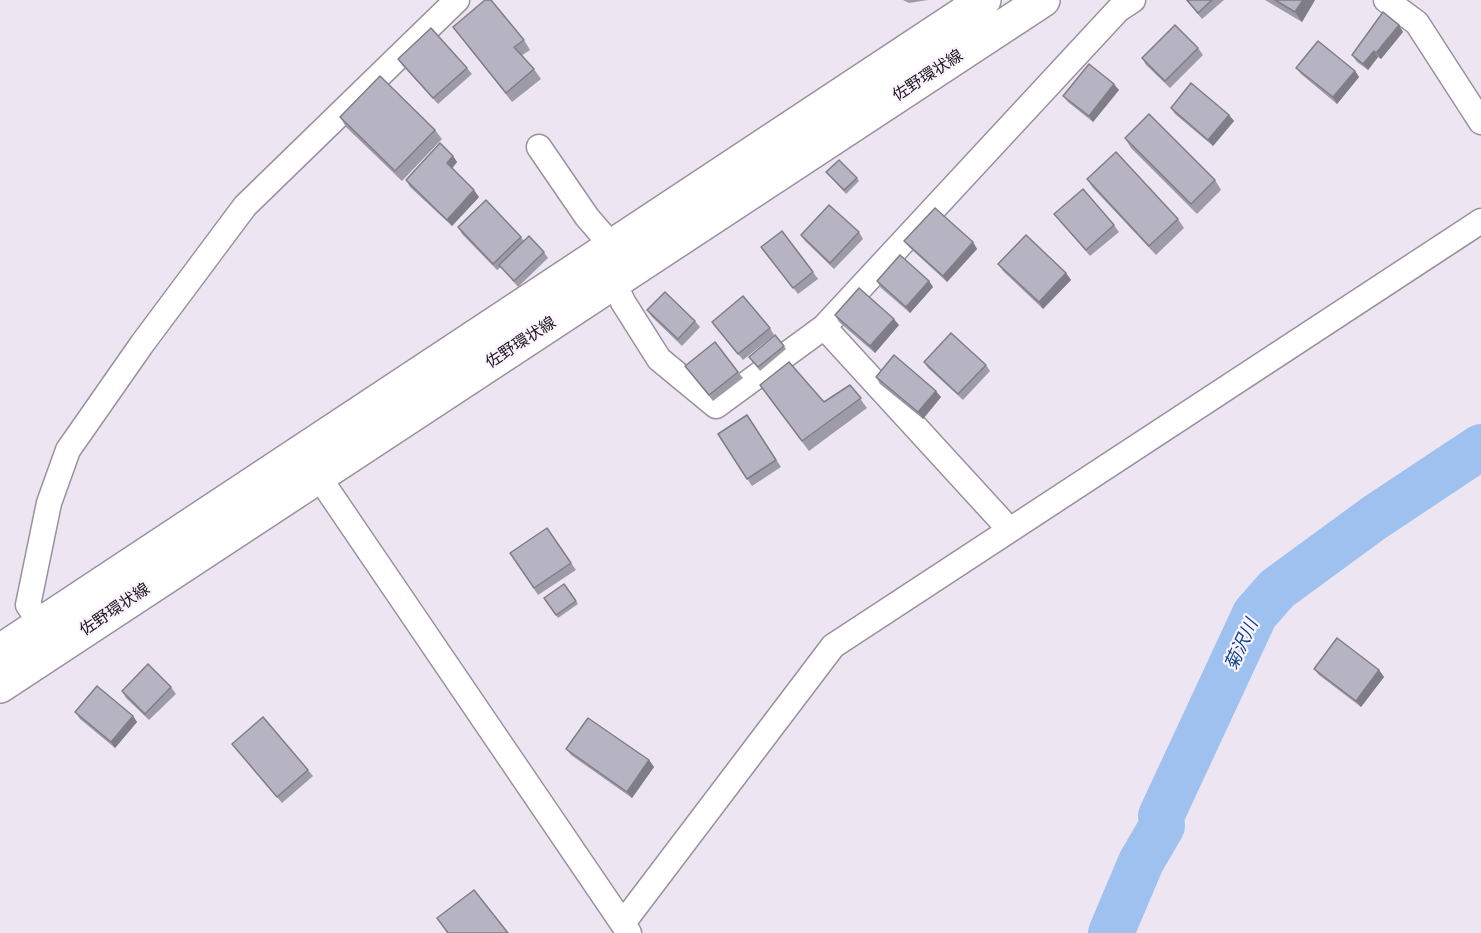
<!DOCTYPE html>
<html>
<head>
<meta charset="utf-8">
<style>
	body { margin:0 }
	canvas { display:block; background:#eee5f2 }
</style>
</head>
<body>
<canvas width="1481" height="933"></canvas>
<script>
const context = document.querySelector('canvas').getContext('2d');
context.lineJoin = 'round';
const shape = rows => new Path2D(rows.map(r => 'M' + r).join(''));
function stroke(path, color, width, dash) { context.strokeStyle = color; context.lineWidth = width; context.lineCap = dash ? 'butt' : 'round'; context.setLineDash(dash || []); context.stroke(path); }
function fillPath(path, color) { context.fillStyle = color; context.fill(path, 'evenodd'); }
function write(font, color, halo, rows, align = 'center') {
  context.font = font + ' Bitter,"Noto Sans JP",serif'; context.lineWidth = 4.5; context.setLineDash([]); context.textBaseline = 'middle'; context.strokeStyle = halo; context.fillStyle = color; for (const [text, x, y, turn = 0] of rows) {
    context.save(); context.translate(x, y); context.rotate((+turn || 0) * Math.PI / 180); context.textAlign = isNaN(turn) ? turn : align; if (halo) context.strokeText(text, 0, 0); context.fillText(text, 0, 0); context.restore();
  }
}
stroke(shape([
	[1111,933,1141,862,1162,826,1161,816,1255,614,1277,589,1374,518,1481,447]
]), '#9ec1f0', 46);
const street = shape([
	[1386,0,1417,23,1481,122],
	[539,147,587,217,612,246,614,282,623,302,659,359,716,406,824,327,1118,10,1133,0],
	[824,327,1009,529],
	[310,464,629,933],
	[49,636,28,605,49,503,68,450,142,344,245,206,457,0],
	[623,923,833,646,1481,221]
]);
const secondary = shape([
	[0,651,984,0],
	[0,686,1043,0]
]);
stroke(street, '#9a919d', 27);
stroke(secondary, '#9a919d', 36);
stroke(street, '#fff', 24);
stroke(secondary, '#fff', 33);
fillPath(shape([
	[903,0,928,0,909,3],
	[1186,0,1224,0,1202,19],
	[1265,0,1315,0,1302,22],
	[1399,25,1403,32,1381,59,1378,57,1368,70,1357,62,1352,55],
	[453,27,524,40,530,50,521,56,534,69,541,79,512,102],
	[1198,48,1203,55,1170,88,1146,65,1142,58],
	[398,59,467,68,472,74,438,104,402,65],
	[1296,68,1355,71,1359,77,1337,104,1301,74],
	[1119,90,1093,122,1068,102,1063,96],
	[1171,108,1229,115,1234,121,1213,146,1175,114],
	[340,117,435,130,442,139,402,181,346,127],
	[1125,138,1215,180,1221,190,1197,214,1131,148],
	[453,156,457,162,452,168,479,197,452,226,410,187,406,180],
	[826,172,857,178,859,181,846,194],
	[1087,179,1178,219,1184,228,1156,255,1093,188],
	[1054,214,1114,225,1119,232,1090,256,1059,220],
	[458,227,521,237,524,241,544,252,548,258,518,287,501,267,497,270,462,234],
	[859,232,863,239,834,269,805,241,801,235],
	[904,241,973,242,977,249,947,282,909,247],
	[766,253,813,272,818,279,798,294],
	[998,264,1066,273,1071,280,1043,309,1003,271],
	[877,281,929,281,933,287,910,313,881,288],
	[647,310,695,321,700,327,682,346,652,317],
	[835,315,899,325,875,353,839,322],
	[712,322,770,328,774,335,743,360],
	[784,346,786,349,760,371,749,357],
	[924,362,986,365,990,371,963,400,928,368],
	[685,366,738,372,743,378,713,401],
	[876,377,941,397,923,419,880,384],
	[850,385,867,408,809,451,766,394,824,402],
	[747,415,781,467,752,486,718,434],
	[547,528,576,570,538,595,510,553],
	[564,584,578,604,558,618,544,598],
	[1314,669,1379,670,1384,677,1361,707,1319,675],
	[171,687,176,694,149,720,126,698,122,691],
	[75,712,133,716,137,722,115,748,80,719],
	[232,744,308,770,313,776,282,803],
	[566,749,649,760,654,767,632,798,571,755]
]), '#9d9ba7');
fillPath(shape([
	[1303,0,1315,0,1302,22,1295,12],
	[1399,25,1403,32,1381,59,1376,53],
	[1374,51,1378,57,1368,70,1363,64],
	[1355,71,1359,77,1337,104,1333,97],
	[1114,84,1119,90,1093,122,1089,116],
	[1229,115,1234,121,1213,146,1208,140],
	[453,156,457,162,451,170,447,163],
	[474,190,479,197,452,226,447,220],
	[973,242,977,249,947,282,943,276],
	[1066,273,1071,280,1043,309,1039,302],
	[929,281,933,287,910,313,906,307],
	[894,319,899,325,875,353,870,346],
	[936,391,941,397,923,419,918,412],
	[1379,670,1384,677,1361,707,1356,701],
	[133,716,137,722,115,748,111,742],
	[649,760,654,767,632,798,627,792]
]), '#7f7e88');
const building = shape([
	[485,0,491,0,524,40,514,47,534,69,506,93,453,27,485,0],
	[1187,0,1212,0,1198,13,1187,0],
	[1275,0,1303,0,1295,12,1275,0],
	[1383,12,1399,25,1376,53,1374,51,1363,64,1352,55,1383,12],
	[1175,25,1198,48,1165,81,1142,58,1175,25],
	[431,28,467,68,433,98,398,59,431,28],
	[1318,41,1355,71,1333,97,1296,68,1318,41],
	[1089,64,1114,84,1089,116,1063,96,1089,64],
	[380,76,435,130,395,171,340,117,380,76],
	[1191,83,1229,115,1208,140,1171,108,1191,83],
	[1149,114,1215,180,1191,204,1125,138,1149,114],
	[440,143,453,156,447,163,474,190,447,220,406,180,440,143],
	[1116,152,1178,219,1149,246,1087,179,1116,152],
	[839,160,857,178,844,190,826,172,839,160],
	[1083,189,1114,225,1086,250,1054,214,1083,189],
	[486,200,521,237,493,264,458,227,486,200],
	[829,205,859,232,830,263,801,235,829,205],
	[935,208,973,242,943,276,904,241,935,208],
	[782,231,813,272,793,288,761,247,782,231],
	[1026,235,1066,273,1039,302,998,264,1026,235],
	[529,236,544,252,514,281,499,265,529,236],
	[900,255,929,281,906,307,877,281,900,255],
	[859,288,894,319,870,346,835,315,859,288],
	[665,292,695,321,678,339,647,310,665,292],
	[743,296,770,328,738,354,712,322,743,296],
	[951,333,986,365,958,394,924,362,951,333],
	[775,335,784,346,758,367,749,357,775,335],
	[715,342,738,372,709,395,685,366,715,342],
	[894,355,936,391,918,412,876,377,894,355],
	[789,362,824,402,850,385,861,398,802,441,760,385,789,362],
	[747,415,776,460,747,479,718,434,747,415],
	[547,528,571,563,534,588,510,553,547,528],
	[564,584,576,601,556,615,544,598,564,584],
	[1337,638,1379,670,1356,701,1314,669,1337,638],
	[148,664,171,687,145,714,122,691,148,664],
	[97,686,133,716,111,742,75,712,97,686],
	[263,717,308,770,277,797,232,744,263,717],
	[588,718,649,760,627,792,566,749,588,718],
	[474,890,508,933,448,933,437,918,474,890]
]);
fillPath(building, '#b6b4c2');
stroke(building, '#7f7e88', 1.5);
write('16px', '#1c191d', '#fcf2ff', [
	["佐野環状線",928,76,-33],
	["佐野環状線",521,343,-33],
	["佐野環状線",115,610,-34]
]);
write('italic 18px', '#09468a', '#fcf2ff', [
	["菊沢川",1242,645,-65]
]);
</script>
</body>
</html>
